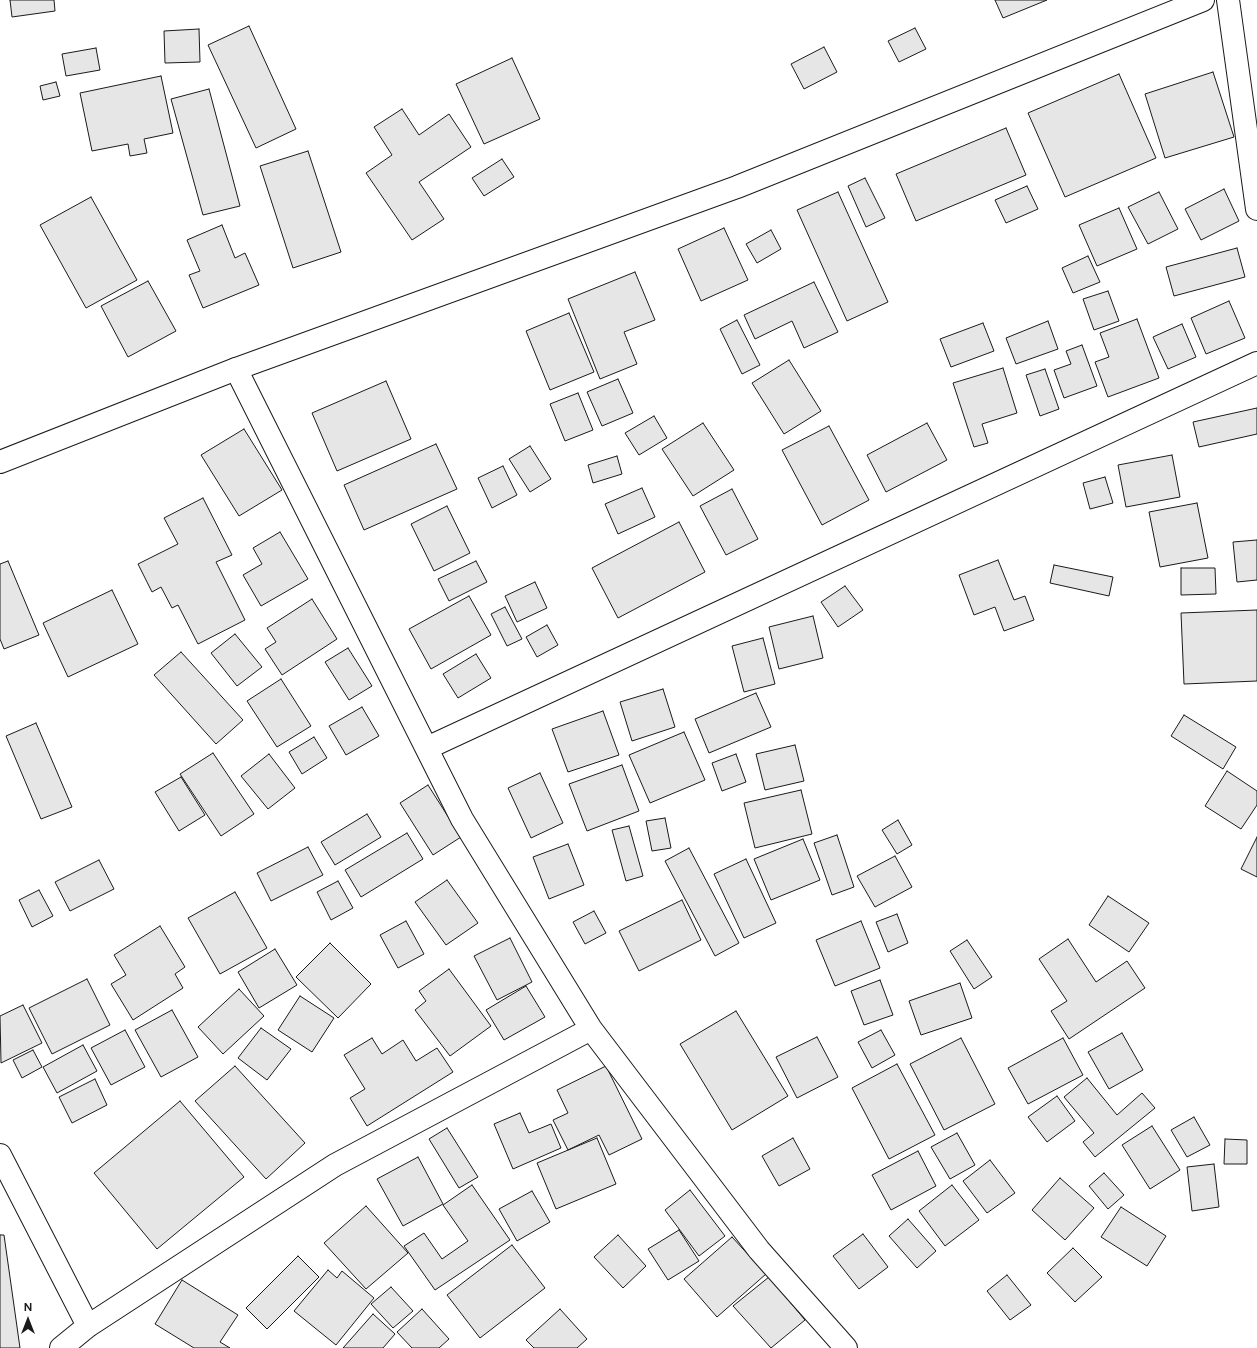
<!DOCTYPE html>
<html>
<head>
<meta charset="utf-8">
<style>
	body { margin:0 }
	#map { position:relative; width:1257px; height:1348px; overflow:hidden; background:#fff; font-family:Figtree,sans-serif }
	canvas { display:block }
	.north { position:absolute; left:8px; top:1300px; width:40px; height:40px; -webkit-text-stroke:3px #fff; paint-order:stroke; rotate:0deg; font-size:11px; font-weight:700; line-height:16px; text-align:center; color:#1a1a1a }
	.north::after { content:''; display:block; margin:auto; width:14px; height:18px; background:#1a1a1a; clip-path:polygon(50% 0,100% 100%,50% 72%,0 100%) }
</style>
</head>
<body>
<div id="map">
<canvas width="1257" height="1348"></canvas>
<div class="north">N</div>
</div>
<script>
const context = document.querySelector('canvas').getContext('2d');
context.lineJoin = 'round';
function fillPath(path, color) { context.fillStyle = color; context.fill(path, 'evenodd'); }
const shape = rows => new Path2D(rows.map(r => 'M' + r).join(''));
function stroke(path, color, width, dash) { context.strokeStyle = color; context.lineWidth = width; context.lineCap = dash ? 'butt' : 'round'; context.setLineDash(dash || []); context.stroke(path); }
const building = shape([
	[10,0,54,0,55,11,12,17,10,0],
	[995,0,1047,0,1003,18,995,0],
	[249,26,296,129,256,148,208,45,249,26],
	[915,28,926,49,899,62,888,41,915,28],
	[199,29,200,62,165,63,164,31,199,29],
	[824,47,837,72,804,89,791,64,824,47],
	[96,48,100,70,66,76,62,54,96,48],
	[512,58,540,119,484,144,456,84,512,58],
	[1213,72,1234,137,1165,158,1145,94,1213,72],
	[1119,74,1156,158,1065,197,1028,113,1119,74],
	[161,76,173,133,144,139,147,153,130,156,128,144,92,151,80,93,161,76],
	[56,82,60,96,43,100,40,86,56,82],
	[209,89,240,206,203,215,171,99,209,89],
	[402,109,419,135,449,114,471,147,419,182,444,219,412,240,366,173,392,155,374,127,402,109],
	[1006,128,1026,175,916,221,896,174,1006,128],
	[308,151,341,252,293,268,260,166,308,151],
	[502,159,514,177,484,196,472,178,502,159],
	[865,178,885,218,866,227,848,186,865,178],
	[1027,186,1038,209,1006,223,995,200,1027,186],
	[1224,189,1239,221,1201,240,1185,209,1224,189],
	[838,192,888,302,847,321,797,210,838,192],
	[1159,192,1178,229,1148,244,1128,207,1159,192],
	[91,197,137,280,86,308,40,225,91,197],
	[1119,208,1137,249,1097,266,1079,225,1119,208],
	[222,225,235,258,245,253,259,285,203,308,189,275,200,271,187,240,222,225],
	[724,228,748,280,701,301,678,249,724,228],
	[771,230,781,249,757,263,746,244,771,230],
	[1237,248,1245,277,1174,296,1166,267,1237,248],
	[1088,256,1100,282,1073,293,1062,268,1088,256],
	[635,272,655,320,624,332,637,364,600,379,568,299,635,272],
	[148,281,176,331,128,357,101,306,148,281],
	[814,282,838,332,804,348,792,321,755,339,744,315,814,282],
	[1108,291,1119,321,1094,330,1083,299,1108,291],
	[1229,301,1245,338,1206,354,1191,318,1229,301],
	[569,313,594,372,550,390,526,331,569,313],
	[1137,319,1159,378,1108,397,1095,362,1109,357,1100,333,1137,319],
	[737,320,760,365,742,374,720,329,737,320],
	[1048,321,1058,349,1016,364,1006,338,1048,321],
	[983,323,994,351,951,367,940,339,983,323],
	[1182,324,1196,357,1168,369,1153,337,1182,324],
	[1082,345,1097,386,1064,398,1054,370,1071,364,1066,351,1082,345],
	[789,360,821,411,784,434,752,383,789,360],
	[1003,368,1017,413,982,424,988,443,974,447,953,383,1003,368],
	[1045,369,1059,409,1040,416,1026,375,1045,369],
	[618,379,633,413,602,426,587,392,618,379],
	[386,381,411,439,337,471,312,413,386,381],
	[578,393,593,430,565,441,550,404,578,393],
	[1257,408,1257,434,1199,447,1193,422,1257,408],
	[654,416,667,438,639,455,625,433,654,416],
	[703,423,734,470,693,496,662,449,703,423],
	[927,423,947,460,886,492,867,455,927,423],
	[829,426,869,500,822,525,782,450,829,426],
	[244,429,282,490,239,516,201,455,244,429],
	[436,444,457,489,364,530,344,485,436,444],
	[530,446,551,479,530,492,509,459,530,446],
	[1172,455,1180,497,1126,507,1118,465,1172,455],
	[617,456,622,474,593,483,588,465,617,456],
	[503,466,517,495,492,508,478,478,503,466],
	[1105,477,1113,503,1090,509,1083,483,1105,477],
	[642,488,655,517,618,534,605,504,642,488],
	[732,489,758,539,726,555,700,506,732,489],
	[203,498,232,555,216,562,245,620,198,644,178,605,172,608,161,587,152,592,138,564,178,544,164,518,203,498],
	[1197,503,1208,558,1160,567,1149,512,1197,503],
	[447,506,470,553,434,571,411,524,447,506],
	[679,522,705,572,618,618,592,568,679,522],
	[280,532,308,579,261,606,243,575,262,564,253,548,280,532],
	[1257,540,1257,580,1237,582,1233,542,1257,540],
	[998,560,1014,600,1025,596,1034,620,1004,631,995,607,974,615,959,575,998,560],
	[8,561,39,635,4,649,0,639,0,564,8,561],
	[476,561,487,582,449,601,438,579,476,561],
	[1054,565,1113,577,1109,596,1050,583,1054,565],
	[1181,568,1215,568,1216,594,1181,595,1181,568],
	[535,582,547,608,517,622,505,596,535,582],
	[845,586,863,610,838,627,821,602,845,586],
	[112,590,138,644,68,677,43,623,112,590],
	[469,596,491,635,431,669,409,629,469,596],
	[312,599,337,639,282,675,265,649,276,642,267,628,312,599],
	[505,607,522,639,507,646,491,614,505,607],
	[1257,610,1257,681,1184,684,1181,613,1257,610],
	[813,616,823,658,779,669,769,627,813,616],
	[547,625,558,645,537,657,526,637,547,625],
	[235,634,262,667,237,686,211,653,235,634],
	[763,638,775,684,744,692,732,646,763,638],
	[348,648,372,686,349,700,325,662,348,648],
	[181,652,243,720,216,744,154,675,181,652],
	[476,654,491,678,458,698,443,674,476,654],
	[281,679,311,726,277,747,247,701,281,679],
	[663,689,675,727,632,741,620,702,663,689],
	[756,693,771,727,709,753,695,719,756,693],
	[362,707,379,736,346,755,329,726,362,707],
	[603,711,619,755,568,772,552,729,603,711],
	[1184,715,1236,747,1223,769,1171,736,1184,715],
	[36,723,72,807,41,819,6,736,36,723],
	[684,732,705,780,650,803,629,755,684,732],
	[314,737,327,758,302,774,289,752,314,737],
	[795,745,804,781,765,790,756,754,795,745],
	[213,753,254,814,221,836,180,774,213,753],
	[269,754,295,788,268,809,241,776,269,754],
	[736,754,746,782,722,791,712,763,736,754],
	[622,765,639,811,587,831,569,784,622,765],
	[1227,771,1257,791,1257,805,1241,829,1205,806,1227,771],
	[540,773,563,823,531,838,508,788,540,773],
	[181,777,205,815,179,831,155,792,181,777],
	[428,785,461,837,433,855,400,803,428,785],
	[801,790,812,834,755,848,744,803,801,790],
	[367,814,381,837,335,865,321,842,367,814],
	[665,818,671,848,652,851,646,821,665,818],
	[898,820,912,845,897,854,882,830,898,820],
	[629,826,643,876,626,881,612,830,629,826],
	[407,833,423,859,361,897,345,870,407,833],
	[837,835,854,887,832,895,814,843,837,835],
	[1257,837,1257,877,1241,869,1257,837],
	[803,839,820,880,771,900,754,859,803,839],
	[568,844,584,885,549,899,533,857,568,844],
	[308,847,323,875,271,901,257,873,308,847],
	[689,848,739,943,715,956,665,861,689,848],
	[895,856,912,887,875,907,857,876,895,856],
	[746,859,776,923,744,938,714,874,746,859],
	[99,860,114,889,70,911,55,882,99,860],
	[447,880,478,923,446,945,415,902,447,880],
	[338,881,353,908,331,920,317,892,338,881],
	[39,890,53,916,32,927,19,900,39,890],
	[235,892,267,948,220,974,188,918,235,892],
	[1108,896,1149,923,1129,952,1089,925,1108,896],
	[682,900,701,940,639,971,619,931,682,900],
	[594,911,606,933,585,944,573,922,594,911],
	[897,914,908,943,888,952,876,922,897,914],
	[406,921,424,954,398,968,380,935,406,921],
	[861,921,880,968,835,986,816,940,861,921],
	[160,926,185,967,175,974,183,988,133,1020,111,984,126,975,114,955,160,926],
	[510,938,532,982,497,1000,474,956,510,938],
	[1068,939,1096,982,1127,961,1145,988,1069,1039,1051,1011,1067,1001,1039,959,1068,939],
	[967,940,992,977,974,989,950,951,967,940],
	[330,943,371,984,338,1018,296,977,330,943],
	[275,949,297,985,259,1008,238,972,275,949],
	[449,969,491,1026,450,1056,415,1010,426,1001,419,991,449,969],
	[87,979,110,1025,52,1054,29,1008,87,979],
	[880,980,893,1015,864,1025,851,991,880,980],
	[960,983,972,1018,921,1035,909,1001,960,983],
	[526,986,545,1017,504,1040,486,1010,526,986],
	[239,989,264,1016,223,1054,198,1027,239,989],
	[300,996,334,1018,312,1052,278,1030,300,996],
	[23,1005,42,1043,1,1063,0,1016,23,1005],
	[172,1010,198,1057,161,1077,135,1030,172,1010],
	[736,1011,788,1096,732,1130,680,1044,736,1011],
	[261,1028,291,1049,267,1080,238,1058,261,1028],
	[125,1030,145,1067,111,1085,91,1048,125,1030],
	[881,1030,895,1055,872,1068,858,1042,881,1030],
	[1122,1033,1143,1070,1109,1089,1088,1052,1122,1033],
	[817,1037,838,1077,797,1098,776,1057,817,1037],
	[372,1038,382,1054,403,1040,416,1061,437,1048,453,1072,367,1126,350,1098,365,1089,344,1055,372,1038],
	[961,1038,995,1104,944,1130,910,1064,961,1038],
	[1063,1038,1083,1075,1028,1104,1008,1068,1063,1038],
	[83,1045,97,1071,57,1093,43,1067,83,1045],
	[33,1050,42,1067,22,1078,13,1060,33,1050],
	[897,1064,935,1135,889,1159,852,1088,897,1064],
	[235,1066,305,1143,266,1179,195,1101,235,1066],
	[606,1066,642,1139,609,1155,599,1135,568,1150,553,1120,568,1113,557,1090,606,1066],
	[1087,1078,1117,1115,1142,1093,1155,1108,1095,1157,1083,1142,1094,1133,1064,1097,1087,1078],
	[95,1079,107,1105,72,1123,59,1097,95,1079],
	[1057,1096,1075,1121,1047,1142,1028,1117,1057,1096],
	[180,1101,244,1177,157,1249,94,1173,180,1101],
	[520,1113,529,1133,551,1124,561,1148,513,1169,494,1124,520,1113],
	[1194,1117,1210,1145,1187,1157,1171,1130,1194,1117],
	[1152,1126,1180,1170,1150,1189,1122,1145,1152,1126],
	[447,1128,478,1177,459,1188,429,1139,447,1128],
	[957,1133,975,1165,950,1179,931,1147,957,1133],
	[597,1138,616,1184,556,1209,537,1163,597,1138],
	[793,1138,810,1169,779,1186,762,1156,793,1138],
	[1225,1139,1247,1140,1247,1164,1224,1164,1225,1139],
	[918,1151,936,1186,891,1210,872,1175,918,1151],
	[418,1157,443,1204,403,1226,377,1179,418,1157],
	[990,1160,1015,1193,987,1213,963,1181,990,1160],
	[1214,1164,1219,1207,1192,1211,1187,1167,1214,1164],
	[1104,1173,1124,1195,1108,1209,1089,1186,1104,1173],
	[1060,1178,1094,1208,1065,1240,1032,1210,1060,1178],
	[472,1185,510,1240,435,1290,404,1246,424,1233,442,1259,468,1241,443,1205,472,1185],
	[952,1185,979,1220,945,1246,919,1211,952,1185],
	[690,1190,725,1236,699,1256,665,1210,690,1190],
	[532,1191,550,1222,517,1241,499,1209,532,1191],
	[366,1206,408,1253,366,1289,324,1243,366,1206],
	[1121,1207,1166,1236,1147,1266,1101,1237,1121,1207],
	[908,1219,936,1251,917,1268,889,1236,908,1219],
	[679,1230,699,1261,668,1280,648,1249,679,1230],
	[863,1234,888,1267,859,1289,833,1256,863,1234],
	[0,1235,4,1235,20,1348,0,1348,0,1235],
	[618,1235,646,1266,623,1288,594,1257,618,1235],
	[732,1237,766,1274,717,1317,684,1279,732,1237],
	[512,1245,545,1288,480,1338,447,1295,512,1245],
	[1073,1248,1102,1277,1075,1302,1047,1273,1073,1248],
	[298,1256,319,1277,267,1329,246,1308,298,1256],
	[328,1270,337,1278,342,1271,374,1298,336,1345,294,1311,328,1270],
	[1007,1275,1031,1305,1010,1320,987,1291,1007,1275],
	[769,1277,805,1320,771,1348,733,1306,769,1277],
	[182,1280,238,1315,220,1342,230,1348,194,1348,155,1324,182,1280],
	[391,1287,413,1311,393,1328,371,1304,391,1287],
	[422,1309,449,1339,439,1348,412,1348,397,1332,422,1309],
	[560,1309,587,1339,577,1348,534,1348,526,1340,560,1309],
	[373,1314,395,1334,383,1348,343,1348,373,1314]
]);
fillPath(building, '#e6e6e6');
stroke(building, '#1a1a1a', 1);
const street = shape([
	[1228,0,1257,209],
	[236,369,462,819,591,1029,759,1250,846,1348],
	[427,748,1257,363],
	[0,1155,88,1326],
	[61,1348,88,1326,335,1165,591,1029]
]);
const primary = shape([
	[0,462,236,369,737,187,1203,0]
]);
stroke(street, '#1a1a1a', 24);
stroke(primary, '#1a1a1a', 24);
stroke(street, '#fff', 22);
stroke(primary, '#fff', 22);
</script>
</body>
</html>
